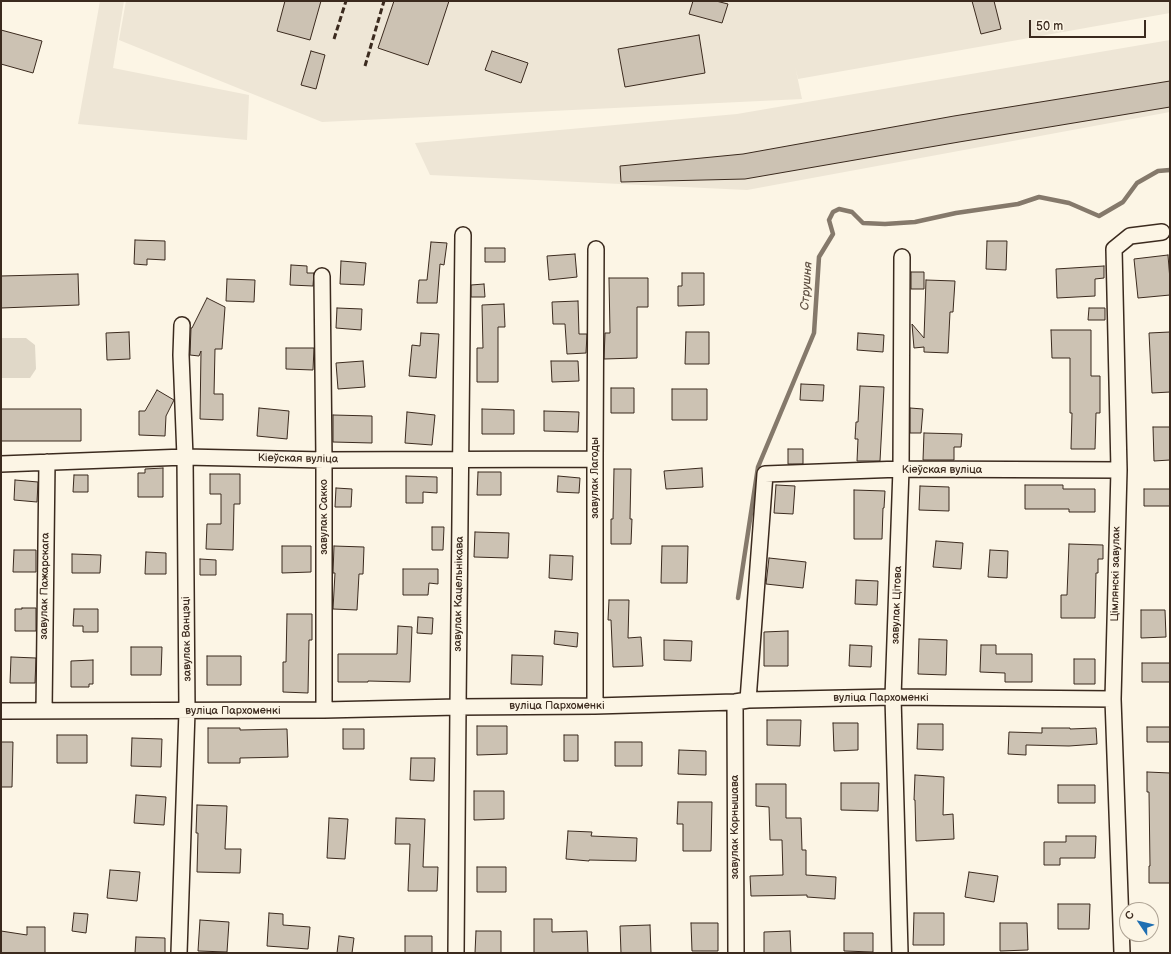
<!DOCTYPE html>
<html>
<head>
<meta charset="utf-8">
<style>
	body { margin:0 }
	#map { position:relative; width:1171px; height:954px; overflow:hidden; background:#fcf5e5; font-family:"Balsamiq Sans",sans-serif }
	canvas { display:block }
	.frame { position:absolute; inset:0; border:2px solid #3b2a1e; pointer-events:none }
	.north { position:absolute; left:1119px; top:902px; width:40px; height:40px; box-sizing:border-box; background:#fcf5e5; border:1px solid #afa495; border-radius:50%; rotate:305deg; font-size:11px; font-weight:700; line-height:16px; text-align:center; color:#3b2a1e }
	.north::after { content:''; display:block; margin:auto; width:14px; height:18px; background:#1f6fb2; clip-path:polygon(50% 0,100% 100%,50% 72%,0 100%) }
	.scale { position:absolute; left:1029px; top:20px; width:117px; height:18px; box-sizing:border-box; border:2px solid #3b2a1e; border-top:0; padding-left:5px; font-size:12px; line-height:14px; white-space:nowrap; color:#3b2a1e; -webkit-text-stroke:3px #fcf5e5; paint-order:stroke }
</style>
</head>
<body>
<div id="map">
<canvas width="1171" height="954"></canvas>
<div class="frame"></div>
<div class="north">С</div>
<div class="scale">50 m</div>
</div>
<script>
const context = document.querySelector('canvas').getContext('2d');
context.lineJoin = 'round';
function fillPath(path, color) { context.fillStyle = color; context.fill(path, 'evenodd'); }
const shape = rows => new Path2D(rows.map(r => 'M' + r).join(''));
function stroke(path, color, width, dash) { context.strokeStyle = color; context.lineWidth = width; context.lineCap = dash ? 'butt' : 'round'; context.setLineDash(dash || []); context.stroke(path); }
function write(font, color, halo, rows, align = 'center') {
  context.font = font + ' "Balsamiq Sans",sans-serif'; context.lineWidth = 3; context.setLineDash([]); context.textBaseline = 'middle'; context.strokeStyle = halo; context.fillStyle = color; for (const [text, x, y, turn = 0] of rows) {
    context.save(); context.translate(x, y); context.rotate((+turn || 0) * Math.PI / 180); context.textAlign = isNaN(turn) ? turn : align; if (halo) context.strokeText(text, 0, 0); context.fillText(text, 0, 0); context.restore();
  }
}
fillPath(shape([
	[100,1,124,1,113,68,249,95,247,140,78,124],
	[126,1,1170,1,1170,13,798,79,795,66,802,99,322,122,119,40],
	[1170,40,1170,112,747,190,430,175,415,143,737,114]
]), '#eee6d6');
fillPath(shape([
	[1,338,26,338,35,345,36,369,30,378,1,378]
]), '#e0d8c8');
stroke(shape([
	[738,598,758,467,814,333,819,257,833,234,829,220,833,212,839,209,852,212,863,223,885,224,915,222,956,213,1018,204,1039,197,1069,203,1099,216,1123,202,1137,183,1158,171,1170,170]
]), '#85796b', 4.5);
const building = shape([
	[285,1,321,1,310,40,277,31,285,1],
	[394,1,449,1,428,65,378,48,394,1],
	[693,1,716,1,728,4,722,23,689,14,693,1],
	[972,1,994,1,1001,29,981,34,972,1],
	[1,30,42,41,33,73,1,64,1,30],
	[699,35,705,73,625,87,618,49,699,35],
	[311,51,325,55,316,89,301,85,311,51],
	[492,51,528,63,521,83,485,70,492,51],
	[1170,81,1170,107,959,142,745,179,621,182,620,166,743,154,954,116,1170,81],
	[135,240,165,241,165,260,147,259,147,265,134,264,135,240],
	[987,241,1007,241,1006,270,986,269,987,241],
	[431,242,447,243,444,265,440,264,437,303,417,303,419,280,427,280,431,242],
	[485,248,505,248,505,262,485,262,485,248],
	[575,254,577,277,549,280,547,256,575,254],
	[1168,255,1170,280,1170,295,1138,298,1134,259,1168,255],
	[341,261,366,263,364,285,340,284,341,261],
	[291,265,307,266,307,273,314,273,313,286,290,285,291,265],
	[1104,266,1104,278,1095,279,1095,296,1057,298,1056,269,1104,266],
	[911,272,924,272,924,289,911,289,911,272],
	[682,273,704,273,704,305,678,306,678,286,682,286,682,273],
	[78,274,79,305,1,308,1,276,78,274],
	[609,278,648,278,648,307,637,307,637,358,604,359,605,333,610,333,609,278],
	[227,279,255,280,254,302,226,301,227,279],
	[926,280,955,281,953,312,950,312,948,353,924,352,924,347,914,348,912,324,924,338,926,280],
	[484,284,485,297,471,297,471,285,484,284],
	[207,298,225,307,222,349,215,349,214,394,223,394,223,420,200,419,201,351,199,356,190,355,191,328,192,328,207,298],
	[578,301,579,334,587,334,586,353,567,354,565,324,553,324,552,302,578,301],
	[504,304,505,327,498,327,498,382,477,382,477,348,483,348,482,305,504,304],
	[337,308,362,309,361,330,336,328,337,308],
	[1089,308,1105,308,1105,320,1088,320,1089,308],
	[1051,330,1091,330,1091,376,1100,376,1100,413,1096,413,1095,449,1071,449,1072,413,1070,413,1070,358,1052,358,1051,330],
	[129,332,130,359,107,360,106,333,129,332],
	[686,332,709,332,709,364,685,364,686,332],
	[1170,332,1170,392,1152,393,1149,333,1170,332],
	[421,333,439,334,436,378,409,376,412,345,420,346,421,333],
	[858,333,884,335,883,352,857,350,858,333],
	[286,348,314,348,313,370,286,369,286,348],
	[363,361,365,387,338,389,336,363,363,361],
	[551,361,578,361,579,381,552,382,551,361],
	[801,384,824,385,823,401,800,400,801,384],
	[860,386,884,387,880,461,857,461,858,439,855,439,856,422,858,422,860,386],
	[611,388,634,388,634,413,611,413,611,388],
	[672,389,707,389,707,420,672,420,672,389],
	[157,390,174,400,166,416,165,436,139,435,139,411,145,411,157,390],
	[259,408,289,411,287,439,257,436,259,408],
	[910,408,923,409,921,433,910,433,910,408],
	[1,409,81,409,81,441,1,441,1,409],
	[482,409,514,410,514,434,482,434,482,409],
	[544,411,579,412,578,432,544,431,544,411],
	[407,412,435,415,432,445,405,443,407,412],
	[333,415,372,416,372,443,333,442,333,415],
	[1153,427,1170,427,1170,460,1154,461,1153,427],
	[924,433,962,434,961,447,954,447,954,460,923,460,924,433],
	[788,449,803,449,803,464,788,464,788,449],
	[163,468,163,497,138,497,138,473,145,473,145,469,163,468],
	[702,468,703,487,666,489,664,471,702,468],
	[614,469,631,469,630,519,632,519,631,544,611,544,611,519,613,519,614,469],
	[478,472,501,472,501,495,477,495,478,472],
	[210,474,240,474,240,504,234,504,233,550,206,549,207,524,221,524,221,494,210,494,210,474],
	[74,475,88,475,88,492,73,492,74,475],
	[406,476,437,477,437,493,423,492,423,503,406,503,406,476],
	[558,476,580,478,579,493,557,492,558,476],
	[15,480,38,482,37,502,14,500,15,480],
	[776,485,795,486,793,514,774,513,776,485],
	[1025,485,1063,485,1063,489,1095,489,1095,512,1069,512,1069,509,1025,509,1025,485],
	[920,486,949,487,949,511,919,510,920,486],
	[336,488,352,489,351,507,335,507,336,488],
	[1144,489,1170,489,1170,506,1144,506,1144,489],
	[854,490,885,491,884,508,883,508,882,539,854,539,854,490],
	[432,527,444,527,443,550,432,550,432,527],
	[475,532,509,533,508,558,474,557,475,532],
	[936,541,963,543,961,569,933,567,936,541],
	[1069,544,1103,545,1103,559,1098,559,1098,573,1096,573,1095,618,1061,618,1061,595,1067,595,1069,544],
	[282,546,311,546,311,572,282,573,282,546],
	[334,546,364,547,363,574,359,574,357,610,333,609,335,573,333,573,334,546],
	[662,546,688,546,687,583,661,583,662,546],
	[14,550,36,550,36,572,13,572,14,550],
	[990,550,1008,551,1007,578,988,577,990,550],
	[146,552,166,553,166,574,145,574,146,552],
	[72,554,101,555,100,573,72,573,72,554],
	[550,555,573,556,572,580,549,578,550,555],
	[769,558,806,562,803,588,766,584,769,558],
	[200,559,216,560,216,575,200,575,200,559],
	[403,569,438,569,438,584,429,583,428,595,403,595,403,569],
	[856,580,878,581,877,605,855,604,856,580],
	[609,600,629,600,628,638,641,637,643,666,613,667,611,620,608,620,609,600],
	[22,608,36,608,36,631,15,631,15,609,22,609,22,608],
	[74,609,98,609,98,632,83,632,83,626,73,626,74,609],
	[1141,610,1165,610,1166,637,1141,638,1141,610],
	[287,614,312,614,312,640,309,640,308,693,283,692,283,662,286,662,287,614],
	[418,617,433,618,432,634,417,633,418,617],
	[398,626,412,627,410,682,368,681,368,682,338,682,338,654,397,654,398,626],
	[555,631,578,633,577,647,554,644,555,631],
	[788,631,788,666,764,666,764,632,788,631],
	[919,639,947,640,946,675,918,674,919,639],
	[664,640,692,641,691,661,664,660,664,640],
	[850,645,872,646,871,667,849,666,850,645],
	[981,645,996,645,996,654,1032,654,1032,682,1005,682,1005,673,980,672,981,645],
	[131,647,162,647,161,675,131,675,131,647],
	[512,655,543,656,542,685,511,684,512,655],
	[207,656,241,656,241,685,207,685,207,656],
	[11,657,36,658,35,683,10,683,11,657],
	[1074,659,1095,659,1095,684,1074,684,1074,659],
	[93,660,93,684,89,684,89,687,71,687,71,661,93,660],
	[1142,663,1170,663,1170,682,1142,682,1142,663],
	[767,720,801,720,800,746,767,745,767,720],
	[833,723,858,723,858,750,834,751,833,723],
	[918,724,943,724,943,750,917,749,918,724],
	[477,726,507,726,507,754,477,755,477,726],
	[1147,727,1170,727,1170,742,1147,742,1147,727],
	[208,728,240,728,240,730,287,729,288,757,240,758,240,763,208,763,208,728],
	[1042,728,1070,728,1070,729,1096,728,1097,744,1069,746,1026,745,1026,755,1008,754,1009,732,1042,733,1042,728],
	[343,729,364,729,364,749,343,749,343,729],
	[57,735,87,735,87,763,57,763,57,735],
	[564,735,578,735,578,761,564,761,564,735],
	[132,738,162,739,161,767,131,766,132,738],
	[1,742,13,742,12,787,1,787,1,742],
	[615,742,642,742,642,766,615,766,615,742],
	[679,750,706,751,706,775,678,774,679,750],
	[411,758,435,758,434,781,410,780,411,758],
	[1147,772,1170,773,1170,883,1149,883,1149,866,1150,866,1149,792,1147,792,1147,772],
	[915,775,944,777,943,815,953,814,954,839,916,841,915,800,914,800,915,775],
	[841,783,879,783,878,811,841,810,841,783],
	[756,784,786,784,786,818,801,818,802,850,806,850,806,875,836,877,835,899,807,897,807,895,751,896,750,876,783,875,782,840,770,840,769,807,756,806,756,784],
	[1058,785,1095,785,1095,803,1058,803,1058,785],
	[474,791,504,791,504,819,474,820,474,791],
	[136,795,166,797,164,825,134,823,136,795],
	[678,802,712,802,711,851,683,851,683,824,677,824,678,802],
	[197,805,227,806,225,849,241,849,240,873,197,872,198,833,196,833,197,805],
	[329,818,348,819,345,859,327,858,329,818],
	[396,818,425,819,423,867,438,867,437,891,408,891,410,844,395,844,396,818],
	[568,831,592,832,591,836,637,838,636,861,589,860,589,861,566,859,568,831],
	[1066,836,1096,836,1095,858,1060,858,1060,865,1044,865,1044,842,1066,842,1066,836],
	[477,867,506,867,506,892,477,892,477,867],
	[110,870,140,872,137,901,107,898,110,870],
	[969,872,998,876,994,902,965,897,969,872],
	[1058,904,1090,904,1089,929,1058,929,1058,904],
	[74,913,88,914,86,933,72,931,74,913],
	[269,913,283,914,283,925,310,927,308,949,267,946,269,913],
	[914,913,944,913,944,945,913,945,914,913],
	[534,919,552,919,552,932,587,931,588,953,534,953,534,919],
	[200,920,229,922,227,952,198,951,200,920],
	[691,923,718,923,718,951,692,951,691,923],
	[1000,923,1027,923,1028,950,1000,951,1000,923],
	[650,925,651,953,621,953,620,926,650,925],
	[27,927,45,927,45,953,1,953,1,931,27,935,27,927],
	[476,931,501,931,501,953,475,953,476,931],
	[790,931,791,953,764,953,764,932,790,931],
	[844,933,873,933,873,952,844,951,844,933],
	[339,936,354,938,352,953,337,953,339,936],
	[405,936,432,936,432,953,405,953,405,936],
	[136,937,165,938,165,953,135,953,136,937]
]);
fillPath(building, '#ccc2b3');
stroke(building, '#3b2a1e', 1);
const street = shape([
	[322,276,324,460,324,710],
	[1,464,185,457,324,460,595,459],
	[748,700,765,474,901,469,1119,470],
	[735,702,736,953],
	[595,706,595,459,596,249],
	[1,711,324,710,458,707,595,706,735,702,748,700,893,697,1113,699],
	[44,711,47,462],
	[179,953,187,711,185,457,181,355,182,325],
	[456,953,458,707,463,235],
	[900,953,893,697,901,469,902,257],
	[1122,953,1113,699,1119,470,1114,249,1130,236,1162,232]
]);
stroke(street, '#3b2a1e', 18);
stroke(street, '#fcf5e5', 15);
stroke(shape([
	[334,39,346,1],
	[365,66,384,1]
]), '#3b2a1e', 3, [6, 3]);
write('11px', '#3b2a1e', '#fcf5e5', [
	["Кіеўская вуліца",298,459,1],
	["Кіеўская вуліца",942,470],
	["завулак Лагоды",595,478,-90],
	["завулак Сакко",324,517,-90],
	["Цімлянскі завулак",1116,574,-89],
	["завулак Пажарскага",45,586,-89],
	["завулак Кацельнікава",459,594,-89],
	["завулак Цітова",897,605,-88],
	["завулак Ванцэці",187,639,-91],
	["вуліца Пархоменкі",881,698],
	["вуліца Пархоменкі",557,706],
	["вуліца Пархоменкі",233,711],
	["завулак Корнышава",735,827,-90]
]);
write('italic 12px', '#605144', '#fcf5e5', [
	["Струшня",807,286,-86]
]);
</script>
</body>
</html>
